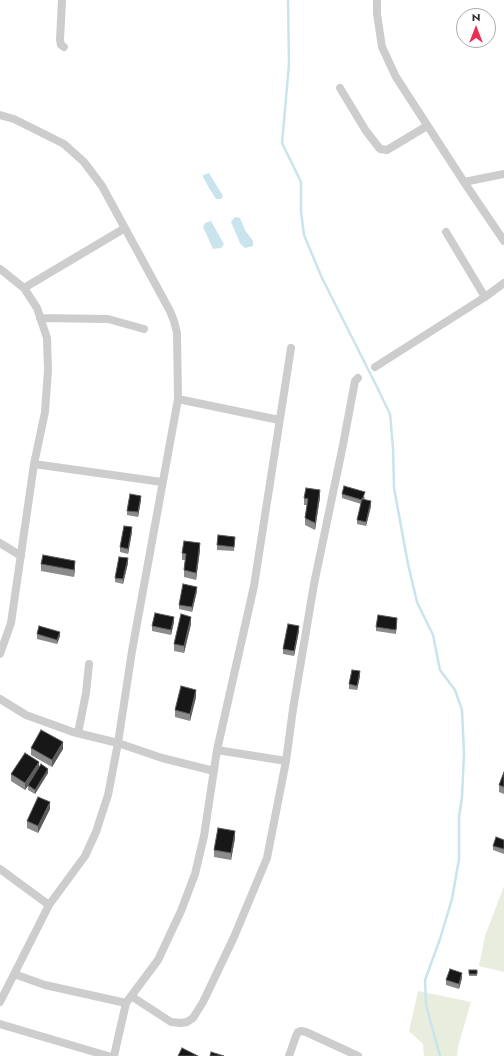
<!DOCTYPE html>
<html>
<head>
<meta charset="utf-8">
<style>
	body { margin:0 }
	#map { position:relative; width:504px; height:1056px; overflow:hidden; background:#fff; font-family:Jost,sans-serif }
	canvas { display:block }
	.north { position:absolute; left:456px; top:8px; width:40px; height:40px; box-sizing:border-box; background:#fff; border:1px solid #acacac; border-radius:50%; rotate:0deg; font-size:11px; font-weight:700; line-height:16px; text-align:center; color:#303030 }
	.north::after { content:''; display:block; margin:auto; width:14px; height:18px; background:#ea2f53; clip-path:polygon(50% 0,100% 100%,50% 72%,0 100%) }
</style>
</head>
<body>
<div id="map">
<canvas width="504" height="1056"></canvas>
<div class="north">N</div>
</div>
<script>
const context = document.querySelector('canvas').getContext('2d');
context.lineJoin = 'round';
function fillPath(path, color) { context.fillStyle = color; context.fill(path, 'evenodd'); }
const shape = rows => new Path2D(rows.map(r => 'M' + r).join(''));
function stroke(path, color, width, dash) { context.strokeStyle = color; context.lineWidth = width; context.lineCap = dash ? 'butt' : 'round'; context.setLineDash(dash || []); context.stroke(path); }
fillPath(shape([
	[504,886,504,972,479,966,485,936],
	[418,991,471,1002,458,1047,457,1056,424,1056,423,1044,409,1031]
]), '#e8edde');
fillPath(shape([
	[209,173,223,196,221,199,216,199,209,188,203,177,203,175],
	[235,217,240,218,245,230,253,241,253,246,245,248,240,243,231,222],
	[211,221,224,244,221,248,213,249,203,227,205,223]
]), '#cae4ed');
stroke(shape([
	[288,0,289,64,282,143,301,182,301,212,304,235,322,278,375,383,390,414,393,448,394,488,408,564,417,602,433,635,440,670,455,690,462,710,464,753,462,797,459,817,459,859,452,899,440,939,425,980,426,1005,440,1056]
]), '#cae4ed', 2.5);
stroke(shape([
	[62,0,60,40,61,45,64,47],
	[377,0,377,14,382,47,396,77,464,182,504,241],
	[340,88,366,131,380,149,387,150,427,126],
	[0,115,14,119,64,144,84,162,102,186,170,311,174,321,177,333,178,399,132,651,118,743,108,795,96,832,85,856,49,905,0,1002],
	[464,182,504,174],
	[446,232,485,297],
	[0,269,24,288,37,308,47,338,48,370,45,412,34,464,11,623,0,654],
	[24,288,125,228],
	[40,318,108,319,144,329],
	[375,367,485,297,504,283],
	[178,399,279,420],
	[34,464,162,482],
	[0,543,21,556],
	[0,699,26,715,73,732,118,743,162,758,214,771],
	[78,733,86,693,89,664],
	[217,750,286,761],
	[0,869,49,905],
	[14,974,45,985,126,1003],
	[131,996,171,1022,181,1023,187,1022,193,1018,203,1002,234,937,267,858,286,761,293,709,314,584,343,445,355,381,358,378],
	[0,1024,108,1056],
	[114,1056,126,1003,158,960,181,911,195,874,204,836,217,750,254,586,291,348],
	[289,1056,296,1036,298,1032,301,1031,306,1032,358,1056]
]), '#cdcdcd', 8);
fillPath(shape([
	[342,494,365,497,364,500,371,506,366,526,357,524,357,520,361,504,342,498],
	[320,497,315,530,305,525,305,518,307,505,304,505,304,498],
	[141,500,138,517,127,515,127,511],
	[132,532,128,554,120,552,120,547],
	[235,541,234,551,217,550,217,545],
	[200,550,196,580,184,577,184,570,185,560,182,560,182,553],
	[128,563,123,584,115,582,115,578],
	[41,564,75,568,74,577,41,571],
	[197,591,192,612,179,609,179,605],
	[174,622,171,635,152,631,152,626],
	[397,623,396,634,376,631,376,627],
	[191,624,184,653,174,651,174,644],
	[299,631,294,656,283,654,283,649],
	[37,634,60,636,57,644,37,639],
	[360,676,357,690,349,689,349,684],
	[196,697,190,721,175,717,175,710],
	[31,748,63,749,52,767,31,755],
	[39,766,48,773,35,794,28,790,28,786,25,790,11,781,11,774],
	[504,772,504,794,499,792,499,785],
	[50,809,38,833,27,828,27,821],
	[235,838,231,860,214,857,214,850],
	[504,840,504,854,493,850,493,846],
	[469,970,477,970,477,976,469,976],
	[462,978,459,989,446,985,446,980]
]), '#8b8b8b');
fillPath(shape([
	[320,490,320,497,315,530,315,523],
	[141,496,141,500,138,517,138,512],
	[371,501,371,506,366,526,366,522],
	[132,527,132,532,128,554,128,549],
	[200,543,200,550,196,580,196,573],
	[128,558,128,563,123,584,123,579],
	[75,561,75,568,74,577,74,570],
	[197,587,197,591,192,612,192,607],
	[174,617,174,622,171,635,171,630],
	[191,617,191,624,184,653,184,646],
	[299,626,299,631,294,656,294,651],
	[60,632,60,636,57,644,57,640],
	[360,671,360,676,357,690,357,686],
	[196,690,196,697,190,721,190,714],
	[63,742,63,749,52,767,52,760],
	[39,762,39,768,28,785,28,786,25,790,25,783],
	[48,769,48,773,35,794,35,790],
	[50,802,50,809,38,833,38,826],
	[235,831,235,838,231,860,231,853],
	[462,973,462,978,459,989,459,984]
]), '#5d5d5d');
const building = shape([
	[344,486,365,492,362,500,342,494,344,486],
	[306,488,320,490,315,523,305,518,308,499,304,498,306,488],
	[130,494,141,496,138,512,127,511,130,494],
	[362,499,371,501,366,522,357,520,362,499],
	[124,526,132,527,128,549,120,547,124,526],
	[218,535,235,537,234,547,217,545,218,535],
	[184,541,200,543,196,573,184,570,186,554,182,553,184,541],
	[43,555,75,561,74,570,41,564,43,555],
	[119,557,128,558,123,579,115,578,119,557],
	[183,584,197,587,192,607,179,605,183,584],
	[155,613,174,617,171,630,152,626,155,613],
	[181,614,191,617,184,646,174,644,181,614],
	[378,615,397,618,396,630,376,627,378,615],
	[288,624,299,626,294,651,283,649,288,624],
	[39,626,60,632,57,640,37,634,39,626],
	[352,670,360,671,357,686,349,684,352,670],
	[181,686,196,690,190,714,175,710,181,686],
	[41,730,63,742,52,760,31,748,41,730],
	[25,753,39,762,25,783,11,774,25,753],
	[41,764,48,769,35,790,28,785,41,764],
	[504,772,504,787,499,785,504,772],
	[38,797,50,802,38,826,27,821,38,797],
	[218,828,235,831,231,853,214,850,218,828],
	[496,837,504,840,504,849,493,846,496,837],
	[450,969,462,973,459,984,446,980,450,969],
	[469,970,477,970,477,974,469,974,469,970],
	[182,1048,198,1056,178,1056,182,1048],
	[211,1052,224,1056,210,1056,211,1052]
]);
fillPath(building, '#171717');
stroke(building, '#5d5d5d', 1);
</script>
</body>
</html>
